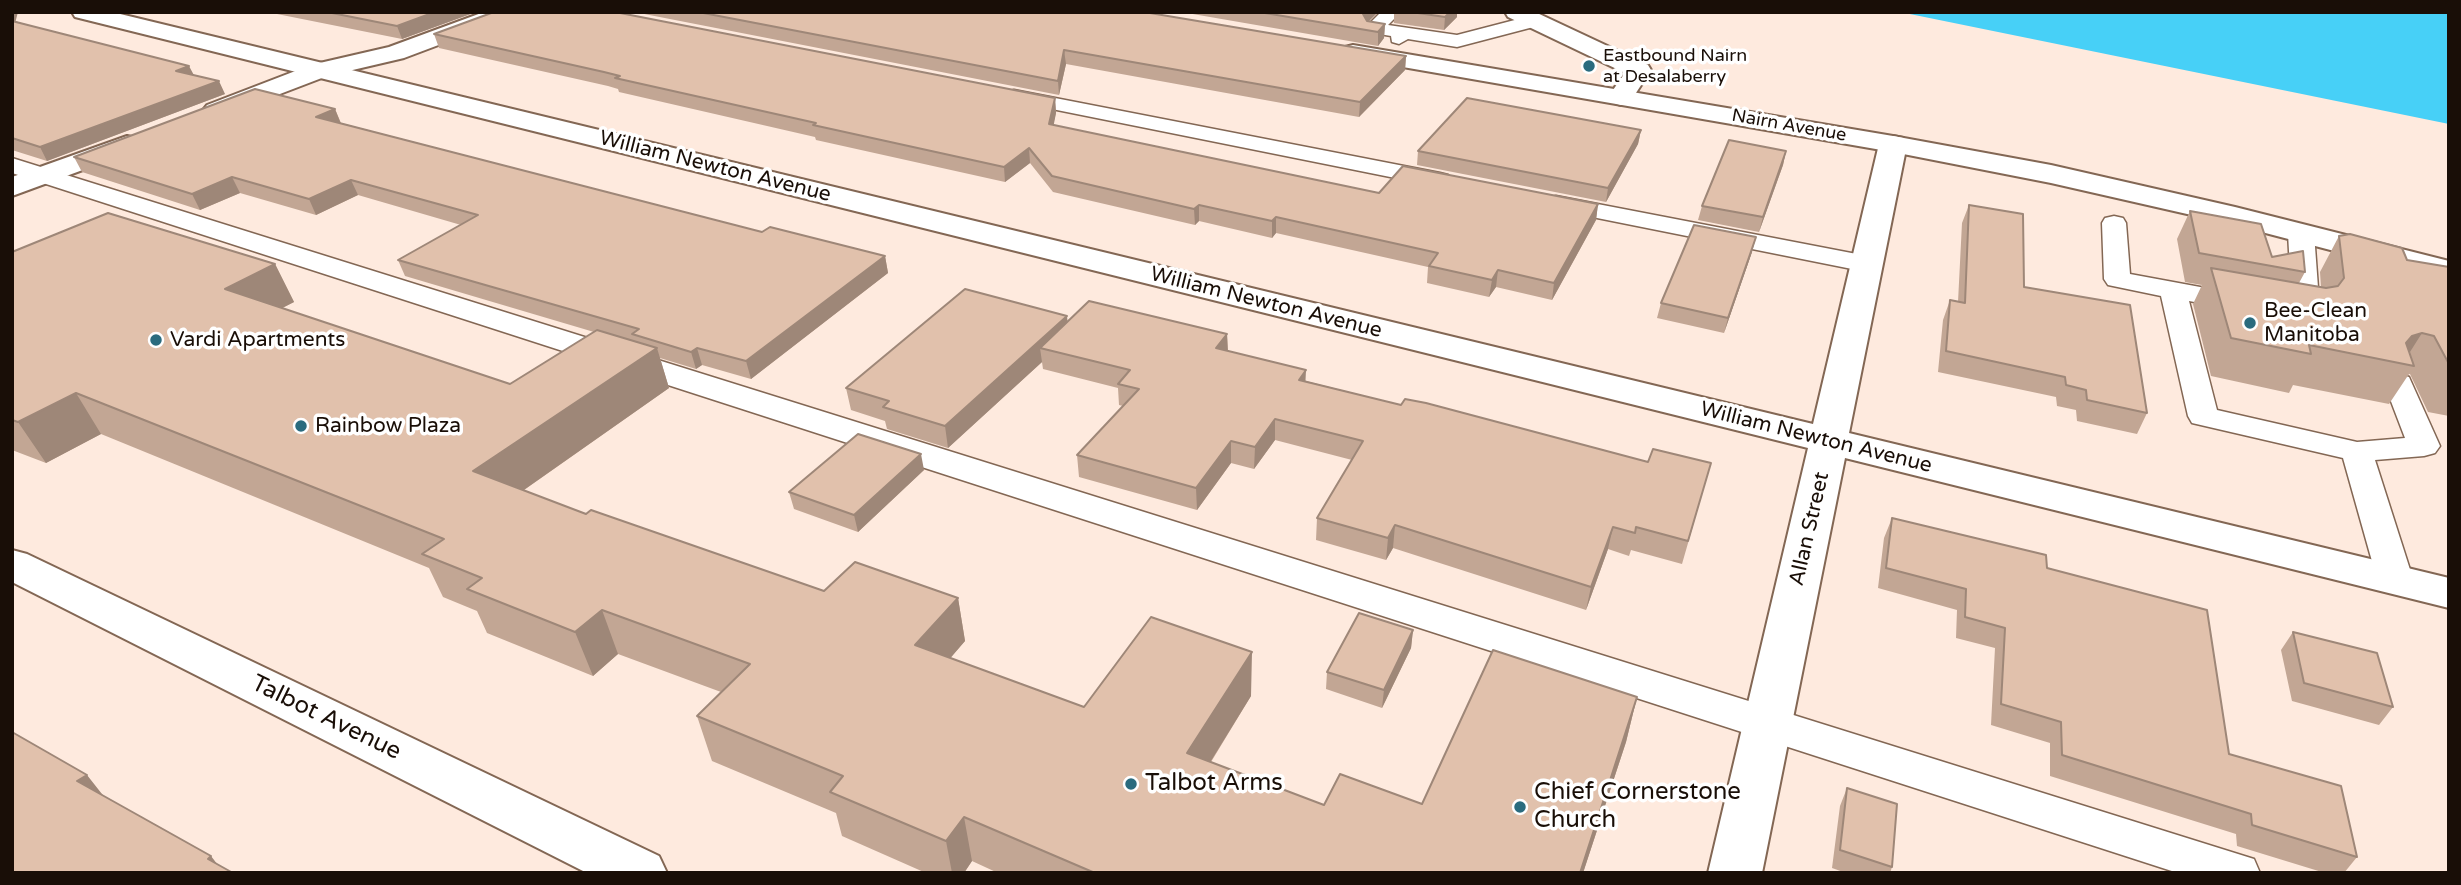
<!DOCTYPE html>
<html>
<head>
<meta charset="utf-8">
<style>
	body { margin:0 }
	#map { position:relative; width:2461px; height:885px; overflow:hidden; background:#feeade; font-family:"Varela Round",sans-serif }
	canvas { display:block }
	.frame { position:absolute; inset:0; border:14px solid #190e07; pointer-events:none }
</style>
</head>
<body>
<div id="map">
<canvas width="2461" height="885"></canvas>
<div class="frame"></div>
</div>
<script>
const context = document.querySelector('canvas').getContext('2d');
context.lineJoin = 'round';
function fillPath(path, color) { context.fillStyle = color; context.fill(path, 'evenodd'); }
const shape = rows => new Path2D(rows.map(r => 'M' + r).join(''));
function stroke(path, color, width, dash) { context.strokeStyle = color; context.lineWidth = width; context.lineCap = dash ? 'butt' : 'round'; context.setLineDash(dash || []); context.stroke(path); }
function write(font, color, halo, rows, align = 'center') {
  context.font = font + ' "Varela Round",sans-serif'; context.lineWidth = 7; context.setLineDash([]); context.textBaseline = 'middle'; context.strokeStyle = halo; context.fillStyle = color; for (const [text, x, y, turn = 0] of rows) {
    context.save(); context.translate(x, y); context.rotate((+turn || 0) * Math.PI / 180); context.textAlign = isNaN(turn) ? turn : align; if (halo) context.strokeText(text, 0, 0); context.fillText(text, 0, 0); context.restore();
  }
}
fillPath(shape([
	[1900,12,2449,12,2449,124]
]), '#47d0f7');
const lane = shape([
	[1381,12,1401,12,1388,25,1457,35,1534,15,1543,21,1541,25,1457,47,1408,39,1399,44,1392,42,1391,36,1367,32,1365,28,1381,12],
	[1014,90,1440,173,1448,175,1452,180,1448,185,1440,187,1007,100,1004,96,1007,92,1014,90],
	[12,158,2238,854,2254,859,2260,873,2178,873,12,173,12,158],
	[1556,196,1867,256,1876,258,1880,264,1876,270,1867,272,1547,208,1544,203,1547,198,1556,196],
	[2114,216,2123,218,2126,223,2130,274,2238,294,2248,296,2252,302,2248,308,2238,310,2189,301,2217,410,2357,442,2405,438,2384,383,2389,377,2399,374,2409,377,2440,446,2435,453,2424,456,2375,460,2413,579,2408,588,2395,591,2382,588,2377,579,2343,458,2192,423,2188,416,2161,296,2108,285,2104,279,2102,223,2105,218,2114,216],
	[2301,225,2310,228,2314,233,2320,315,2316,321,2306,323,2286,319,2282,313,2286,307,2292,306,2288,233,2292,228,2301,225]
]);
const street = shape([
	[72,12,112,12,1813,424,1879,144,1883,138,1893,136,1903,138,1907,144,1849,433,2449,578,2449,608,1845,458,1762,873,1708,873,1808,448,75,17,72,12],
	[1505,12,1535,12,1648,65,1651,70,1630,102,1621,105,1612,102,1608,97,1625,73,1508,17,1505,12]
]);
const secondary = shape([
	[484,12,516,12,513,17,404,58,327,76,225,115,216,118,207,115,203,110,207,105,311,65,389,47,484,12],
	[1353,45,1893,136,2051,165,2235,207,2449,261,2449,281,2231,224,2051,183,1893,152,1345,57,1341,52,1345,47,1353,45],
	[127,136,137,138,141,144,137,150,12,196,12,177,127,136],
	[12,550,27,554,659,856,667,873,587,873,12,582,12,550]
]);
stroke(lane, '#836754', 3);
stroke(street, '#836754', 4);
stroke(secondary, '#836754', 4);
fillPath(lane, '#fff');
fillPath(street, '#fff');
fillPath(secondary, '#fff');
fillPath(shape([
	[12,12,15,21,194,75,225,94,47,161,12,150],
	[267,12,476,12,402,39],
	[634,12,1144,12,1406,56,1405,70,1359,117,1066,64,1059,95],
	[1181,12,1378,12,1369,21,1385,24,1384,38,1378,46],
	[1394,12,1457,12,1457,17,1444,30,1394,23],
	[434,34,1055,98,1056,113,1053,125,1379,193,1598,204,1596,220,1552,300,1496,287,1489,297,1427,283,1428,267,1276,233,1272,238,1199,221,1195,225,1053,192,1030,163,1005,182,816,140,815,137,619,92,618,89,608,86,439,48],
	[335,109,341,123,762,232,885,256,888,273,751,379,702,365,696,369,660,358,669,388,524,490,586,514,824,591,958,598,965,641,950,658,1084,707,1251,696,1211,762,1324,805,1422,804,1637,697,1626,742,1583,873,998,873,972,861,964,873,926,873,842,836,836,813,712,761,697,716,721,692,618,654,593,676,487,633,477,611,443,597,429,568,101,434,46,463,12,450,12,252,275,264,294,302,282,308,510,384,594,332,405,276,398,260,461,225,358,195,316,215,240,193,200,210,82,172,74,157],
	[1641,130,1638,144,1606,202,1417,165,1418,151],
	[1786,151,1783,165,1759,232,1698,220,1702,206],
	[1969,205,2024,287,2147,413,2137,434,2077,421,2076,410,2057,406,2056,397,1938,372,1943,320,1950,300,1958,302,1962,223],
	[2190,211,2272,257,2305,272,2299,283,2321,287,2320,272,2339,236,2407,260,2449,267,2449,416,2428,412,2410,374,2409,374,2389,404,2293,385,2289,393,2211,376,2193,304,2202,285,2185,282,2177,239],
	[1752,252,1724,333,1657,318,1661,303],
	[1068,321,1227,334,1228,351,1306,381,1401,405,1648,462,1711,463,1682,564,1631,550,1629,556,1608,549,1586,610,1393,548,1386,560,1316,540,1317,518,1352,460,1275,440,1254,469,1231,463,1197,510,1079,477,1077,455,1123,406,1119,405,1118,388,1043,369,1042,362,948,448,887,429,885,421,851,410,846,388],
	[924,470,858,532,794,509,789,492],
	[1892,518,2047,568,2229,754,2357,857,2344,873,2325,873,2237,846,2236,834,2050,776,2050,743,1991,725,1995,648,1956,638,1957,610,1878,588,1884,538],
	[1413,630,1411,648,1382,708,1326,689,1327,672],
	[2293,632,2393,707,2379,725,2292,701,2281,650],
	[1847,788,1892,867,1890,873,1846,873,1832,868,1840,806]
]), '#c2a694');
fillPath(shape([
	[12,12,18,12,13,31,12,30],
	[435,12,476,12,402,39,397,26],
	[1365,12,1378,12,1362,28,1363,14],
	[1450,12,1457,12,1457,17,1444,30,1445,17],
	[1385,24,1384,38,1378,46,1378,32],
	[1064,50,1066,64,1059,95,1058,81],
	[1406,56,1405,70,1359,117,1360,102],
	[189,66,196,79,176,71],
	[219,81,225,94,47,161,40,147],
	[1055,98,1056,113,1051,139,1049,124],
	[335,109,341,124,316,117],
	[1641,130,1638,144,1606,202,1608,188],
	[1029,148,1030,163,1005,182,1004,167],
	[1786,151,1783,165,1759,232,1763,217],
	[232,177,240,193,200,210,192,194],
	[351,180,358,195,316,215,309,199],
	[1598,204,1596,220,1552,300,1554,283],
	[1199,205,1199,221,1195,225,1194,209],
	[1276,217,1276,233,1272,238,1272,221],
	[1756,237,1752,252,1724,333,1728,318],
	[885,256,888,273,751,379,746,361],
	[275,264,294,302,245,327,225,289],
	[1498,270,1496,287,1489,297,1492,280],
	[1067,316,1069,337,1040,348,1042,362,948,448,945,426],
	[2422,333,2403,363,2406,343,2412,336],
	[1227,334,1228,355,1216,348],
	[657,348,669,388,491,513,473,471],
	[697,348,702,365,696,369,691,352],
	[1306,370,1305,391,1299,380],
	[76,393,101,434,46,463,18,422],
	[1275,419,1275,440,1254,469,1255,447],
	[1231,441,1231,463,1197,510,1196,488],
	[921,454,924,470,858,532,854,515],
	[1395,525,1393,548,1386,560,1388,538],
	[1613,527,1608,549,1586,610,1591,587],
	[958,598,965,641,924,689,915,645],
	[602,610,618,654,593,676,575,632],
	[1413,630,1411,648,1382,708,1384,690],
	[1252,652,1251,696,1188,798,1187,753],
	[1637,697,1626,742,1583,873,1580,873],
	[87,775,113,808,77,781],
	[964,817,972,861,964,873,952,873,946,841],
	[211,856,224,873,208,859]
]), '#9e8778');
const building = shape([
	[327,12,435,12,397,26,327,12],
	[494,12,615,12,1055,98,1049,124,1379,193,1403,166,1598,204,1554,283,1498,270,1492,280,1429,266,1438,253,1276,217,1272,221,1199,205,1194,209,1052,176,1029,148,1004,167,813,125,816,123,615,78,620,76,604,72,434,34,494,12],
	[698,12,1144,12,1406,56,1360,102,1064,50,1058,81,698,12],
	[1259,12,1365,12,1363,14,1367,21,1385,24,1378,32,1259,12],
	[1411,12,1450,12,1445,17,1411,12],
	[12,21,189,66,176,71,219,81,40,147,12,138,12,21],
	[255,89,335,109,316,117,762,232,770,227,885,256,746,361,697,348,691,352,632,334,639,329,398,260,478,215,351,180,309,199,232,177,192,194,74,157,255,89],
	[1467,98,1641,130,1608,188,1418,151,1467,98],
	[1729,140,1786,151,1763,217,1702,206,1729,140],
	[1969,205,2023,214,2024,287,2130,305,2147,413,2087,400,2086,390,2066,385,2065,377,1946,351,1950,300,1965,303,1969,205],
	[2190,211,2261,224,2272,257,2303,251,2305,272,2199,253,2190,211],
	[108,213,275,264,225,289,510,384,597,330,657,348,473,471,586,514,591,510,824,591,855,562,958,598,915,645,1084,707,1151,617,1252,652,1187,753,1324,805,1340,774,1422,804,1493,650,1637,697,1580,873,1095,873,964,817,946,841,830,792,843,776,697,716,750,664,602,610,575,632,467,589,482,578,422,554,444,539,76,393,18,422,12,420,12,252,108,213],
	[1694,225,1756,237,1728,318,1661,303,1694,225],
	[2350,234,2402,248,2407,260,2449,267,2449,364,2434,336,2422,333,2412,336,2406,343,2414,366,2309,345,2311,354,2231,338,2211,268,2326,288,2338,286,2344,278,2339,236,2350,234],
	[965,289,1067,316,945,426,883,407,889,401,846,388,965,289],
	[1089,301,1227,334,1216,348,1306,370,1299,380,1401,405,1405,399,1426,403,1648,462,1653,449,1711,463,1688,541,1636,527,1635,533,1613,527,1591,587,1395,525,1388,538,1317,518,1363,441,1275,419,1255,447,1231,441,1196,488,1077,455,1139,389,1118,384,1130,370,1040,348,1089,301],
	[858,434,921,454,854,515,789,492,858,434],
	[1892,518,2046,555,2047,568,2207,610,2229,754,2341,786,2357,857,2252,825,2251,814,2062,755,2061,722,2001,704,2005,628,1965,617,1966,589,1886,568,1892,518],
	[1359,613,1413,630,1384,690,1327,672,1359,613],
	[2293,632,2377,653,2393,707,2304,683,2293,632],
	[12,732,87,775,77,781,211,856,208,859,233,873,12,873,12,732],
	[1847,788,1897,804,1892,867,1840,850,1847,788]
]);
fillPath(building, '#e1c1ac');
stroke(building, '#9e8778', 2);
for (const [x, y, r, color] of [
	[1589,66,7,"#2a6b7e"],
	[2250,323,7,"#2a6b7e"],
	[156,340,7,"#2a6b7e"],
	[301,426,7,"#2a6b7e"],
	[1131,784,7,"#2a6b7e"],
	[1520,807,7,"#2a6b7e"]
]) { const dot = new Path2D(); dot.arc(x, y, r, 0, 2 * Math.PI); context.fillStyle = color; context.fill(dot); stroke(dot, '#fff', 2.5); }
write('18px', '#190e07', '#fff', [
	["Eastbound Nairn",1603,56],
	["at Desalaberry",1603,77]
], 'left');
write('18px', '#190e07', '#fff', [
	["Nairn Avenue",1789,126,10]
]);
write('21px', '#190e07', '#fff', [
	["William Newton Avenue",715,167,14],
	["William Newton Avenue",1266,303,14],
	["William Newton Avenue",1816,438,14],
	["Allan Street",1810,529,-77]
]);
write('21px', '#190e07', '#fff', [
	["Bee-Clean",2264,311],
	["Manitoba",2264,335],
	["Vardi Apartments",170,340],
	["Rainbow Plaza",315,426]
], 'left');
write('24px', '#190e07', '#fff', [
	["Talbot Avenue",326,718,26]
]);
write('24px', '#190e07', '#fff', [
	["Talbot Arms",1145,784],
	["Chief Cornerstone",1534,793],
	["Church",1534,821]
], 'left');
</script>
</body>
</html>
